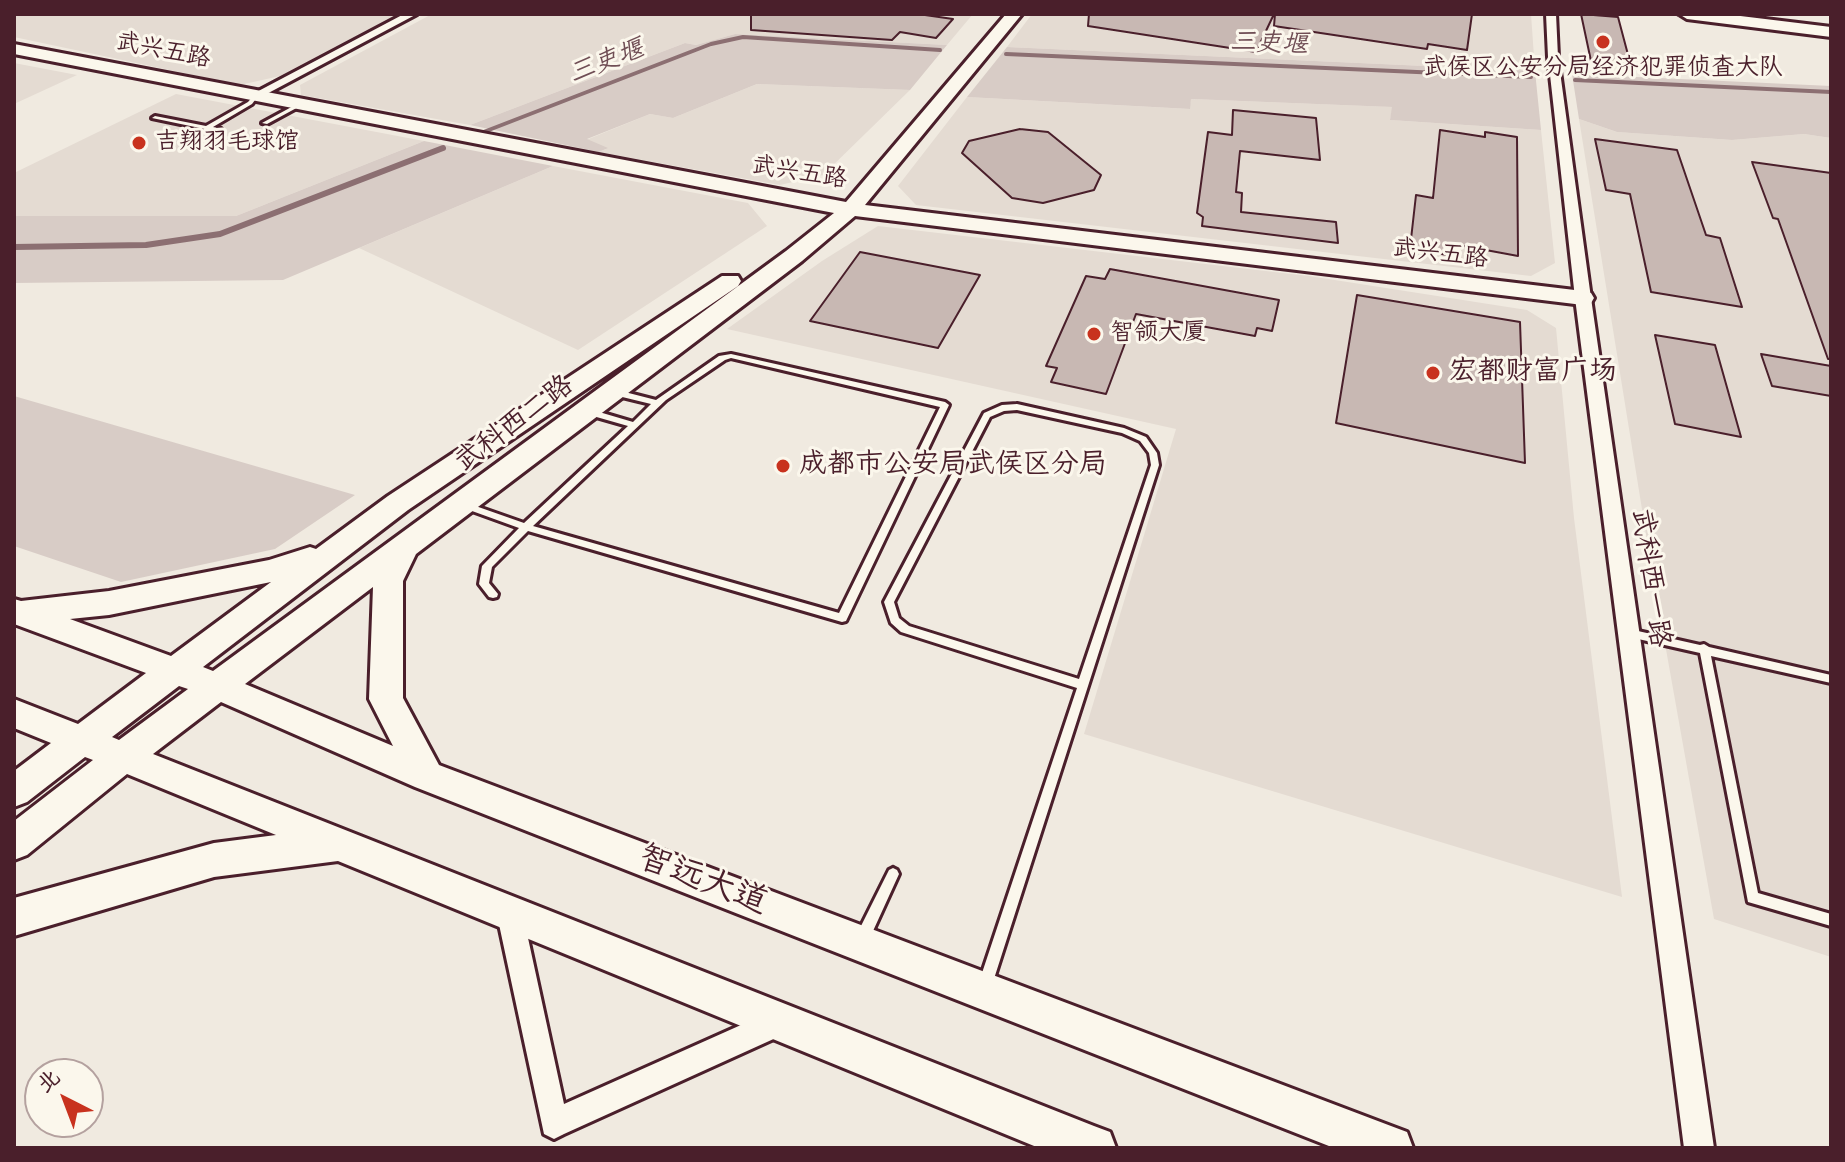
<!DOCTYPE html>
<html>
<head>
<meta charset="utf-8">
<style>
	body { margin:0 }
	#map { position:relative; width:1845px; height:1162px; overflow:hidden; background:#f0eae0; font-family:Mynerve,"LXGW WenKai TC",sans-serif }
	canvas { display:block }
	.frame { position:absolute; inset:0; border:16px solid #4a1f2b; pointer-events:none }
	.north { position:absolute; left:24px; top:1058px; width:80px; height:80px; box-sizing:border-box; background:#fbf7ec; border:2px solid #b4a19f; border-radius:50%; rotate:318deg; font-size:22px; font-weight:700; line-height:32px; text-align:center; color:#4a1f2b }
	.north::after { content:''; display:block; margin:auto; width:28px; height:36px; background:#c8321e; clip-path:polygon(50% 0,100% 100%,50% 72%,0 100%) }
</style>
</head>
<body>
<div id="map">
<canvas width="1845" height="1162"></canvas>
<div class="frame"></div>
<div class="north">北</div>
</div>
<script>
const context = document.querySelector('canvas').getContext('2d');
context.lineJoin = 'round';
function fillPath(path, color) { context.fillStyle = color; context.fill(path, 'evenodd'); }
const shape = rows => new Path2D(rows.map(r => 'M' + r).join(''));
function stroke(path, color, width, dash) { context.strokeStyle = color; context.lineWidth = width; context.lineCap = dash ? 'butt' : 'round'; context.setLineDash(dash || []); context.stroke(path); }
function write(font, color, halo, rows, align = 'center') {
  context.font = font + ' Mynerve,"LXGW WenKai TC",sans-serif'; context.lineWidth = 6; context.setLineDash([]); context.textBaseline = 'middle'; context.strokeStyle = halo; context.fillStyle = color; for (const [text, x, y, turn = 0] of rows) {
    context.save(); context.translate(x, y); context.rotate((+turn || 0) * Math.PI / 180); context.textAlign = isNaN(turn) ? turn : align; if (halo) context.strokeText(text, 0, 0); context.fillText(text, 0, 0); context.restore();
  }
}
fillPath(shape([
	[14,14,398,14,280,76,240,85,14,37],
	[432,14,973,14,947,45,735,34,696,45,685,43,470,125,301,95,300,85],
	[1032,14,1531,14,1535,71,1007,47],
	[14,63,77,75,14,104],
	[757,84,910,90,823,175,780,185,599,152,606,149,586,140,650,114,673,118],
	[176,94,424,141,236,216,14,216,14,173],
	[967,97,1189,109,1191,99,1393,107,1390,120,1541,130,1555,263,1531,276,916,205,898,186],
	[1579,119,1617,132,1732,140,1804,134,1831,138,1831,957,1714,919,1651,565],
	[553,166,748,203,767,226,578,350,359,248],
	[878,226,1309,276,1527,310,1556,328,1574,518,1622,897,1084,734,1176,429,727,329,822,261]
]), '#e4dbd2');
fillPath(shape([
	[735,34,947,45,910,90,757,84,673,118,650,114,587,139,608,148,599,152,470,125,685,43,696,45],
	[1007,47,1535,71,1541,130,1390,120,1392,107,1191,99,1190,109,967,97],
	[1572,74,1831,86,1831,138,1804,134,1732,140,1617,132,1579,119],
	[424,141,553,166,283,280,14,283,14,216,236,216],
	[14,396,355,495,275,549,121,582,14,546]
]), '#d8ccc6');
stroke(shape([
	[1006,54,1531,77],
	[1575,80,1831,92],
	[481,133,711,44,743,37,940,50]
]), '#8c6f72', 4);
stroke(shape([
	[14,247,146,245,220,234,443,148]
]), '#8c6f72', 6);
const building = shape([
	[751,14,918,14,953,19,936,38,900,32,892,40,751,30,751,14],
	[1089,14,1274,14,1256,52,1088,26,1089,14],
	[1275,14,1472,14,1467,50,1428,44,1427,49,1274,26,1275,14],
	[1581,14,1618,17,1631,66,1591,61,1581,14],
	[1233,110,1316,118,1320,160,1240,151,1236,192,1242,193,1241,212,1336,222,1338,243,1202,226,1203,217,1197,213,1208,132,1232,135,1233,110],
	[1020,129,1048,132,1101,175,1094,190,1043,203,1012,198,962,153,969,141,1020,129],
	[1440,130,1485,137,1485,132,1517,137,1518,256,1448,243,1447,255,1410,248,1416,195,1433,198,1440,130],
	[1595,139,1677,150,1706,235,1720,238,1742,307,1651,292,1630,194,1606,190,1595,139],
	[1752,162,1831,173,1831,359,1828,359,1778,219,1773,218,1752,162],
	[860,252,980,275,938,348,810,321,860,252],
	[1110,269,1279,300,1272,331,1257,328,1255,336,1136,314,1106,394,1051,382,1057,368,1046,366,1086,276,1105,279,1110,269],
	[1357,295,1520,322,1525,463,1336,423,1357,295],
	[1655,335,1715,345,1741,437,1675,424,1655,335],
	[1761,354,1831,366,1831,396,1772,386,1761,354]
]);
fillPath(building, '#c8b8b3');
stroke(building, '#4a1f2b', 2);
const lane = shape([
	[255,94,258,96,252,104,213,127,221,129,222,130,219,132,152,118,155,116,206,126,248,102,255,94],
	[297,104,302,105,267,124,262,123,297,104],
	[731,354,945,402,949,405,846,621,842,622,528,531,492,567,489,583,498,594,497,597,493,598,489,597,479,584,482,566,519,528,461,507,459,505,461,503,467,503,524,523,628,426,586,414,586,410,589,409,633,422,651,404,610,394,610,390,613,389,656,400,719,356,731,354],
	[731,358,940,407,839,613,533,526,666,400,725,360,731,358],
	[1017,404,1124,428,1146,437,1157,453,1159,465,992,985,990,990,985,992,980,990,978,985,1077,688,901,632,891,623,884,602,984,413,1002,405,1017,404],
	[1017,410,1122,433,1140,441,1149,453,1151,465,1079,679,909,626,899,618,894,602,990,417,1004,411,1017,410],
	[1629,629,1700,645,1704,644,1709,647,1831,675,1831,683,1711,656,1758,893,1831,914,1831,926,1748,902,1700,653,1625,636,1624,633,1625,630,1629,629],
	[893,868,897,870,899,874,868,942,863,943,858,942,856,937,858,932,889,870,893,868]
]);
const street = shape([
	[404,14,417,14,259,98,249,96,404,14],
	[1546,14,1556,14,1558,57,1591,298,1714,1148,1684,1148,1575,298,1548,57,1546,14],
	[510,902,519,906,523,915,564,1104,779,1008,789,1012,793,1022,789,1032,564,1134,554,1139,544,1134,497,915,501,906,510,902]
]);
const secondary = shape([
	[1006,14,1022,14,865,205,1583,291,1591,293,1594,298,1591,303,1583,305,855,216,802,261,416,554,403,581,403,698,439,765,1391,1126,1407,1132,1413,1148,1334,1148,415,787,221,702,153,754,1094,1126,1110,1132,1116,1148,1039,1148,338,861,214,877,14,936,14,898,214,843,276,835,127,774,27,855,14,860,14,821,93,760,85,757,27,802,14,807,14,771,51,743,14,728,14,699,78,724,146,673,14,624,14,599,21,601,109,591,269,560,310,547,316,549,388,496,722,276,738,276,741,281,738,286,408,510,203,667,213,671,786,251,834,213,14,54,14,44,846,202,1006,14],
	[271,582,171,656,70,619,109,615,271,582],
	[373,587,369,699,393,746,245,684,373,587],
	[179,686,188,689,119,740,112,737,179,686],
	[1679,14,1724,14,1831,27,1831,37,1687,19,1679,14]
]);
stroke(lane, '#4a1f2b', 6);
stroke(street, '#4a1f2b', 6);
stroke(secondary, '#4a1f2b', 6);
fillPath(lane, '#fbf7ec');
fillPath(street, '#fbf7ec');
fillPath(secondary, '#fbf7ec');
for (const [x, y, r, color] of [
	[1603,42,8,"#c8321e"],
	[139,143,8,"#c8321e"],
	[1094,334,8,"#c8321e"],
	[1433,373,8,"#c8321e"],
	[783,466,8,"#c8321e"]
]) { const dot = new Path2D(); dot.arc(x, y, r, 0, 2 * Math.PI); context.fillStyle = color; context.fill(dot); stroke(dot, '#fbf7ec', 3); }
write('24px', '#4a1f2b', '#fbf7ec', [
	["武兴五路",163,52,11],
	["武兴五路",799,174,9],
	["武兴五路",1440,255,7]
]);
write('24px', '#4a1f2b', '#fbf7ec', [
	["武侯区公安分局经济犯罪侦查大队",1603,69,"center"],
	["吉翔羽毛球馆",155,143],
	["智领大厦",1110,334]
], 'left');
write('italic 26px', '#704e55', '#fbf7ec', [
	["三吏堰",1269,45,2],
	["三吏堰",607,63,-21]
]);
write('28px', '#4a1f2b', '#fbf7ec', [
	["宏都财富广场",1449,373],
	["成都市公安局武侯区分局",799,466]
], 'left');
write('28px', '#4a1f2b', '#fbf7ec', [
	["武科西二路",515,425,-37],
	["武科西一路",1649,578,82]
]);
write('34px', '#4a1f2b', '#fbf7ec', [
	["智远大道",702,882,21]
]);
</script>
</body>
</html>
